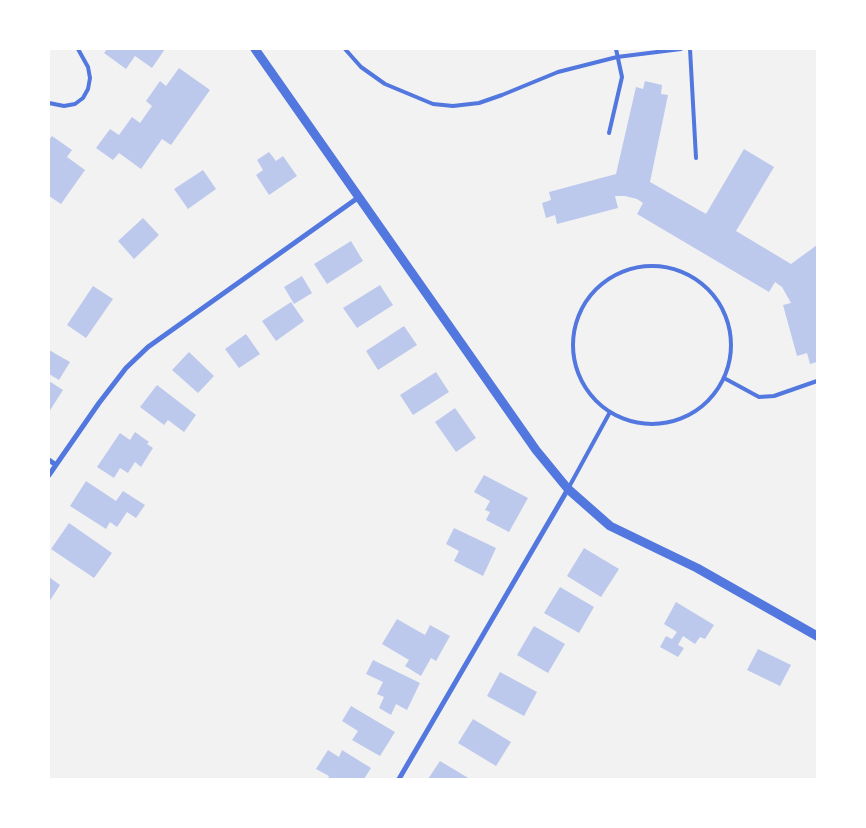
<!DOCTYPE html>
<html>
<head>
<meta charset="utf-8">
<style>
	body { margin:0 }
	#map { position:relative; width:866px; height:828px; overflow:hidden; background:#f2f2f2; font-family:Literata,serif }
	canvas { display:block }
	.frame { position:absolute; inset:0; border:50px solid #fff; pointer-events:none }
</style>
</head>
<body>
<div id="map">
<canvas width="866" height="828"></canvas>
<div class="frame"></div>
</div>
<script>
const context = document.querySelector('canvas').getContext('2d');
context.lineJoin = 'round';
function fillPath(path, color) { context.fillStyle = color; context.fill(path, 'evenodd'); }
const shape = rows => new Path2D(rows.map(r => 'M' + r).join(''));
function stroke(path, color, width, dash) { context.strokeStyle = color; context.lineWidth = width; context.lineCap = dash ? 'butt' : 'round'; context.setLineDash(dash || []); context.stroke(path); }
fillPath(shape([
	[107,49,165,49,152,68,135,56,126,69,104,53],
	[179,68,210,90,171,145,162,139,141,169,119,153,113,160,96,148,110,129,119,135,132,117,140,123,152,106,146,101,160,81,166,86],
	[645,81,662,85,661,94,668,95,650,182,706,214,744,149,774,167,736,231,791,264,817,245,817,362,810,364,807,353,797,356,783,305,791,303,782,287,775,282,769,292,637,214,643,203,637,199,625,196,615,196,618,208,557,224,555,215,546,218,542,203,551,200,549,192,616,174,636,87,643,89],
	[52,136,72,150,67,157,85,170,61,204,49,196,49,140],
	[269,152,276,161,283,156,297,176,269,195,256,175,263,170,257,160],
	[203,170,216,189,188,209,174,189],
	[143,218,159,235,134,259,118,241],
	[351,241,363,261,327,284,314,264],
	[302,276,312,293,294,304,284,287],
	[380,285,393,305,357,328,343,308],
	[93,286,113,299,86,338,67,325],
	[291,302,304,321,276,341,262,321],
	[404,326,417,345,378,370,366,351],
	[246,334,260,354,239,368,225,349],
	[49,350,70,362,59,380,49,374],
	[189,352,214,376,198,393,172,370],
	[436,372,449,392,413,415,400,395],
	[49,381,63,390,49,412],
	[157,385,196,415,184,432,168,420,164,425,140,407],
	[455,408,476,438,456,452,435,422],
	[135,432,149,442,147,444,153,448,141,467,135,462,128,473,120,468,114,478,97,467,120,433,130,440],
	[484,475,528,498,509,532,486,520,490,512,485,510,490,501,474,492],
	[86,481,116,501,123,491,145,505,136,518,127,512,117,527,110,522,106,529,70,506],
	[69,523,112,553,94,578,51,549],
	[454,528,496,548,483,576,454,561,459,551,446,544],
	[584,548,619,569,601,597,567,576],
	[49,577,60,585,49,602],
	[560,587,594,607,579,633,544,613],
	[676,602,714,625,705,639,700,637,695,644,683,636,678,645,684,648,678,657,660,647,666,636,672,639,677,632,664,624],
	[397,619,425,635,430,625,450,636,436,661,431,658,421,676,405,666,409,660,382,644],
	[534,626,565,644,548,673,517,655],
	[758,649,791,665,780,686,747,670],
	[373,660,420,683,407,710,396,704,391,715,379,708,384,697,377,694,383,682,366,674],
	[500,672,537,692,524,716,487,696],
	[351,706,395,732,380,756,352,740,358,731,342,721],
	[473,719,511,742,496,766,458,743],
	[328,750,339,757,342,750,371,768,364,779,328,779,329,776,316,769],
	[440,761,470,779,428,779]
]), '#bdc9ec');
stroke(shape([
	[345,49,361,67,385,84,433,104,453,106,479,103,502,95,558,72,617,57,681,49],
	[690,49,696,158],
	[49,103,64,106,75,104,83,98,88,89,90,78,88,67,78,49],
	[609,133,622,77,616,49],
	'573 345a79 79 0 1 1 158 0a79 79 0 1 1-158 0Z',
	[724,378,759,397,774,396,817,381],
	[569,487,610,412]
]), '#5277de', 4);
stroke(shape([
	[49,460,56,465],
	[49,475,99,403,126,368,148,347,359,197],
	[399,779,568,489]
]), '#5277de', 5);
stroke(shape([
	[255,49,536,450,568,489,610,526,697,568,817,636]
]), '#5277de', 9);
</script>
</body>
</html>
